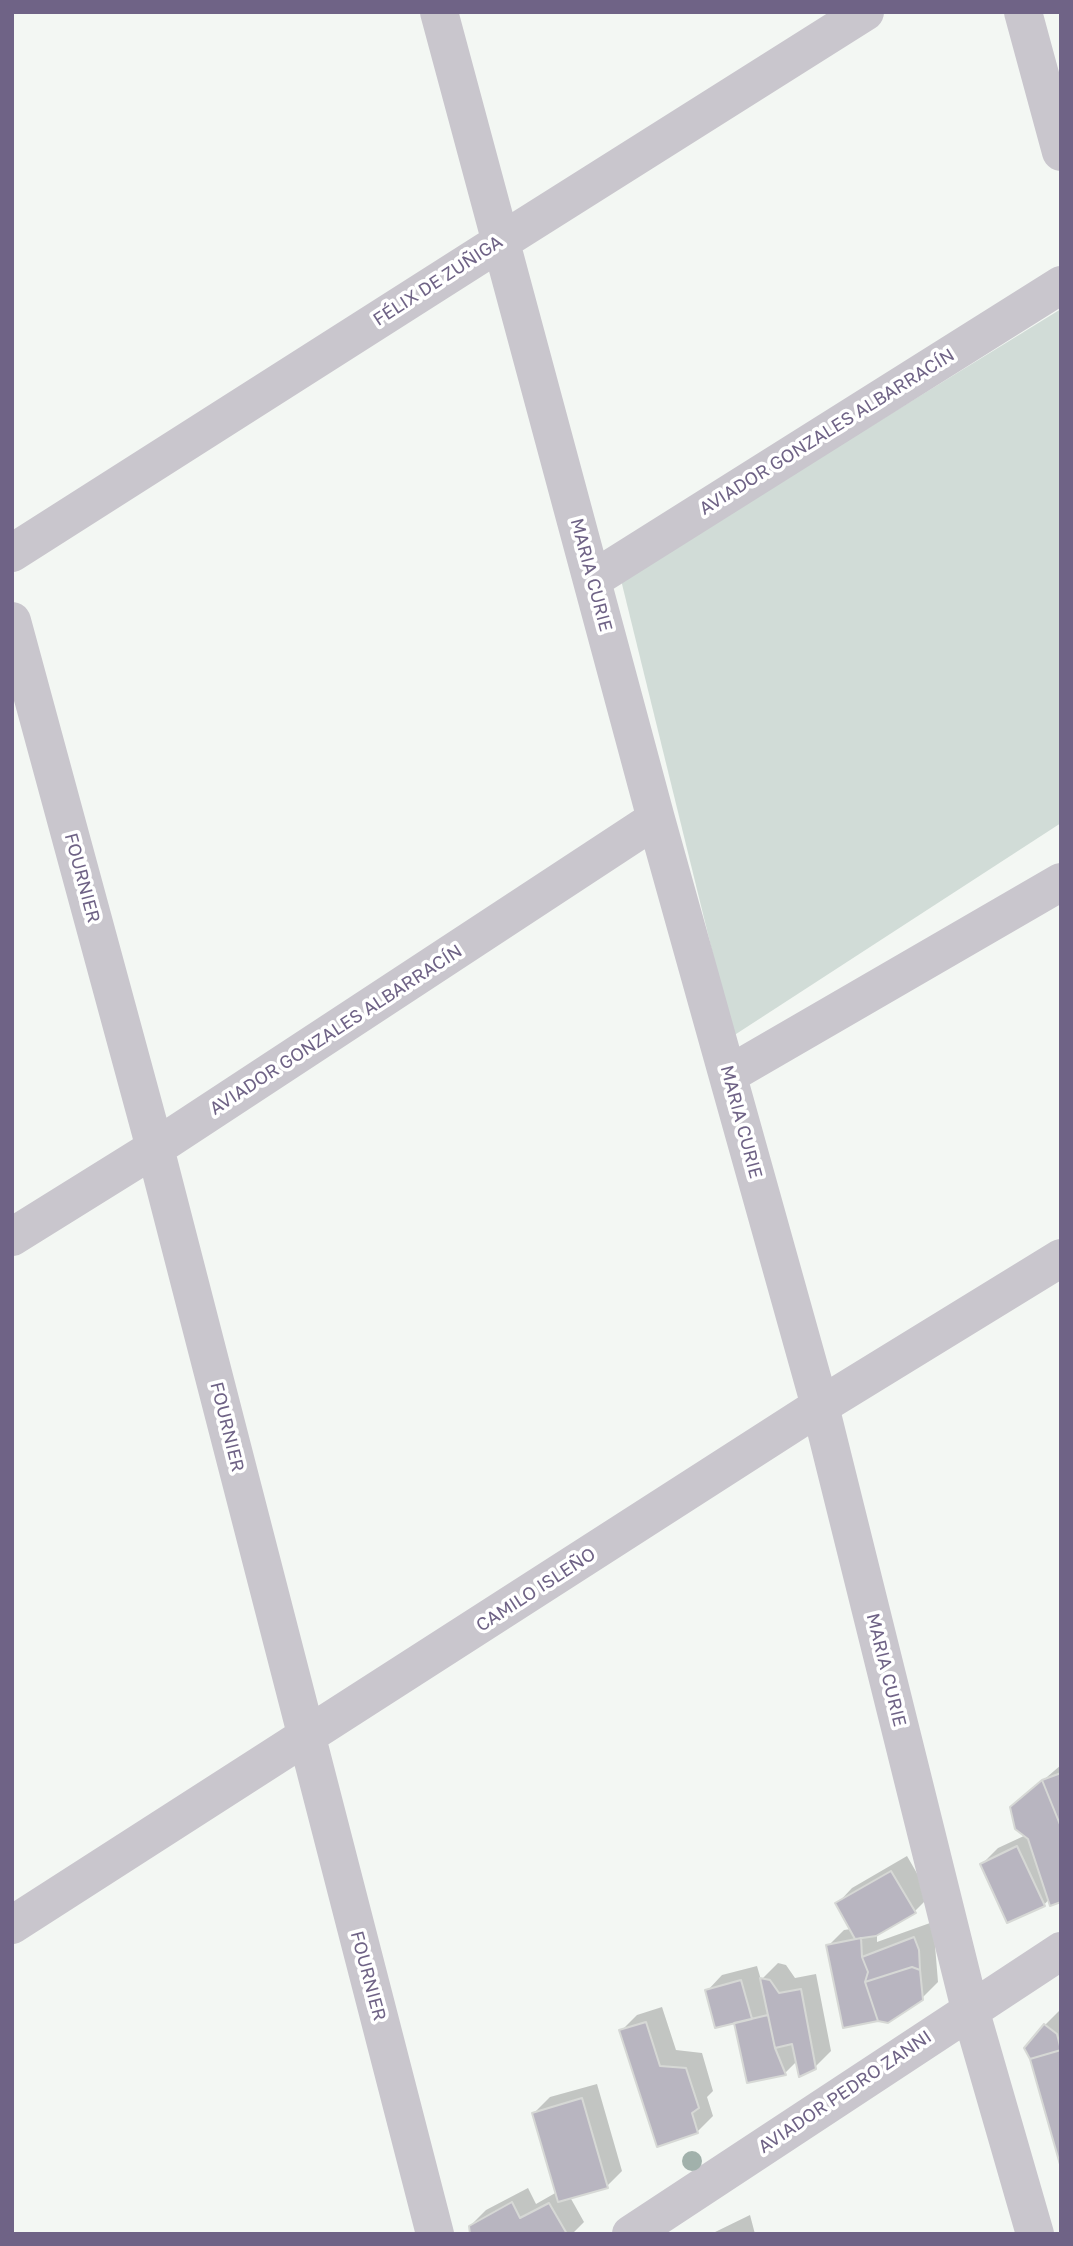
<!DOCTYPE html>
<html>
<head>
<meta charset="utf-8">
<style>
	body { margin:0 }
	#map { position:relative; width:1073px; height:2246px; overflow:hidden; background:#f3f7f3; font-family:"Golos Text",sans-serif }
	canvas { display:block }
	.frame { position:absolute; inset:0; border:14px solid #6f6386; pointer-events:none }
</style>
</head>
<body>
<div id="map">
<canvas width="1073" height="2246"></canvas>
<div class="frame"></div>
</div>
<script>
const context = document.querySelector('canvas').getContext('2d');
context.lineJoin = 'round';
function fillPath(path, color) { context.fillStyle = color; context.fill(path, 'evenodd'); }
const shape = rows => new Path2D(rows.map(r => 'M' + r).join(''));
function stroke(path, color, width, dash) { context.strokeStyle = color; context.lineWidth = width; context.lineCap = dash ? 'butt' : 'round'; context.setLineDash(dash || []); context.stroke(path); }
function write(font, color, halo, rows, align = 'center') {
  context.font = font + ' "Golos Text",sans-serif'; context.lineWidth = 7; context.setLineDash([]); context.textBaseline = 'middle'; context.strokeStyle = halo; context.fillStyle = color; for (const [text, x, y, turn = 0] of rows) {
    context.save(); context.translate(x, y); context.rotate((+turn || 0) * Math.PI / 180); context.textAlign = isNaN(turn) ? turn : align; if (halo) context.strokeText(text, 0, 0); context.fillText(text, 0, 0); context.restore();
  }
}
fillPath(shape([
	[1061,309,1061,823,733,1036,621,580]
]), '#d1dcd7');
fillPath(shape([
	[1061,1765,1061,1900,1050,1898,1044,1905,982,1864,998,1848,1026,1835,1012,1807],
	[907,1856,930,1896,914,1912,877,1934,877,1942,930,1923,934,1933,938,1982,922,1998,828,1946,844,1930,851,1929,837,1904,852,1888],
	[778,1963,786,1965,795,1978,816,1974,831,2051,815,2067,797,2061,785,2073,707,1991,722,1975,757,1966,761,1980],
	[662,2007,676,2050,702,2053,713,2091,707,2097,713,2116,697,2132,621,2031,637,2015],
	[1061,2009,1061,2162,1045,2025],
	[597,2084,622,2171,607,2186,570,2197,584,2222,572,2234,472,2234,470,2226,486,2210,528,2188,536,2204,557,2192,534,2113,550,2097],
	[750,2215,755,2234,711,2234]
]), '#0003');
const building = shape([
	[1061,1773,1061,1827,1042,1780,1061,1773],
	[1042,1780,1061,1827,1061,1902,1050,1906,1028,1839,1015,1829,1010,1807,1042,1780],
	[1017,1846,1045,1906,1007,1923,980,1864,1017,1846],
	[891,1871,916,1913,876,1936,855,1939,835,1903,891,1871],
	[914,1937,919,1950,920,1970,912,1967,865,1982,868,1972,862,1957,914,1937],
	[861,1938,862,1957,868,1972,865,1982,878,2021,843,2028,826,1945,861,1938],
	[912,1967,920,1970,923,2000,888,2023,878,2021,865,1982,912,1967],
	[760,1978,770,1980,779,1993,801,1989,816,2069,799,2077,792,2044,775,2048,760,1978],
	[741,1980,752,2019,715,2028,705,1990,741,1980],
	[768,2015,775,2048,786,2075,747,2083,734,2023,768,2015],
	[646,2022,660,2066,686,2068,699,2108,692,2113,698,2133,657,2147,619,2030,646,2022],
	[1044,2024,1057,2034,1061,2050,1030,2059,1024,2048,1044,2024],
	[1061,2050,1061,2168,1030,2059,1061,2050],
	[582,2098,608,2188,558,2202,532,2113,582,2098],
	[512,2202,520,2218,549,2203,567,2234,470,2234,469,2226,512,2202]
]);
fillPath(building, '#b8b5c0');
stroke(building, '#d6d8d5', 2);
stroke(shape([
	[439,12,656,819,820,1406,970,2009,1035,2234],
	[1023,12,1061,152],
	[12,553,502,241,865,12],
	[592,580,1061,285],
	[12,621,155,1148,435,2234],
	[728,1075,1061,882],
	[12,1237,155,1148,656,819],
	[12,1925,820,1406,1061,1258],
	[631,2234,1061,1951]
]), '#c9c6cd', 38);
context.fillStyle = '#a1b1ab';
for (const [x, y] of [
	[692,2161]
]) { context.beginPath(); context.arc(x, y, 10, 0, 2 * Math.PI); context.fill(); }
write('18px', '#6f6386', '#fff', [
	["FÉLIX DE ZUÑIGA",438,281,-33],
	["AVIADOR GONZALES ALBARRACÍN",827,432,-32],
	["MARIA CURIE",591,575,75],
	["FOURNIER",82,878,75],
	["AVIADOR GONZALES ALBARRACÍN",336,1030,-33],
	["MARIA CURIE",741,1122,75],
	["FOURNIER",227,1427,76],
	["CAMILO ISLEÑO",536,1590,-33],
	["MARIA CURIE",886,1670,76],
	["FOURNIER",368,1976,75],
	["AVIADOR PEDRO ZANNI",845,2092,-34]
]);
</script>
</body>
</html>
